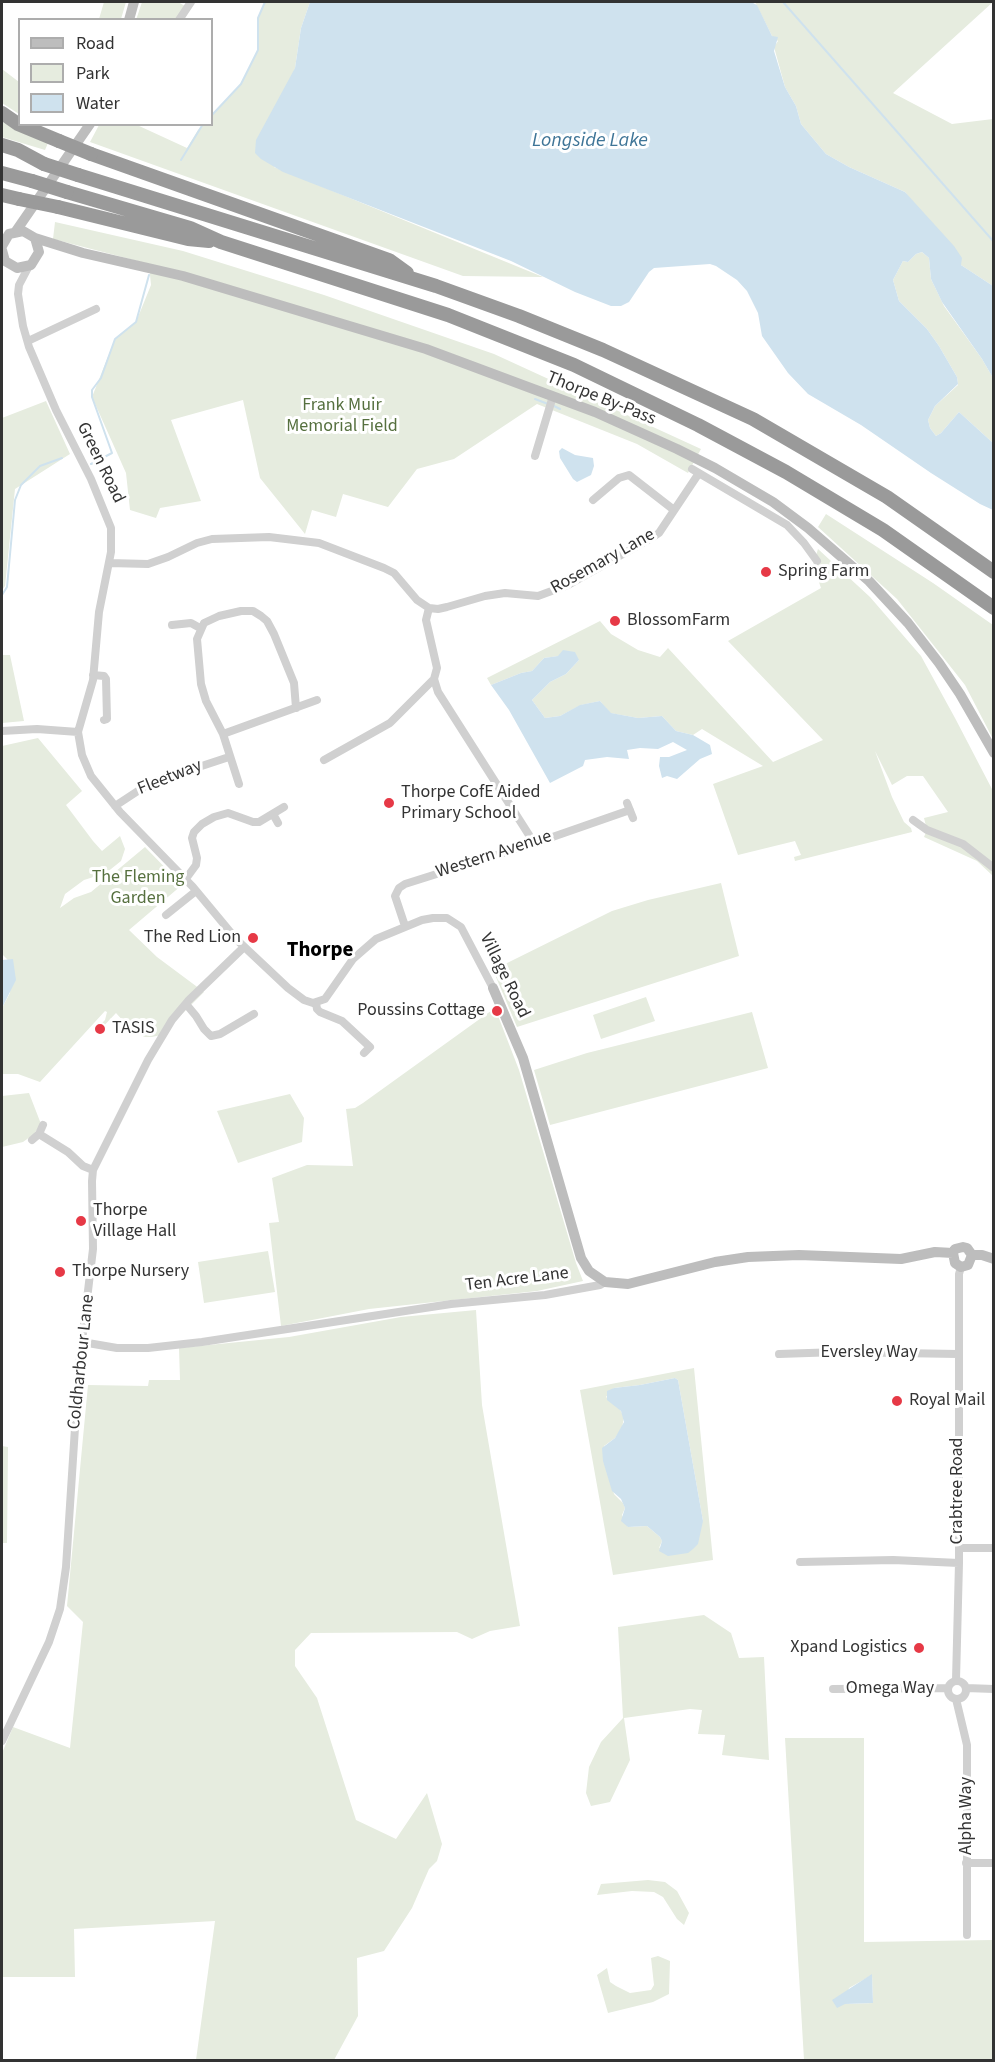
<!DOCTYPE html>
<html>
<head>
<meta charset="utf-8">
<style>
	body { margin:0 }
	#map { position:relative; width:995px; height:2062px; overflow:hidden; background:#fff; font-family:"Source Sans 3",sans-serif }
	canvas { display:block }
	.frame { position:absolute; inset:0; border:3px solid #333; pointer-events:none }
	.legend { position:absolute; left:18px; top:18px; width:195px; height:108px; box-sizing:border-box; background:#fff; border:2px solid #adadad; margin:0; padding:8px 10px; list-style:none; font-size:18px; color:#333 }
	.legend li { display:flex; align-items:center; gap:12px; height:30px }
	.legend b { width:30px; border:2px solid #adadad }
</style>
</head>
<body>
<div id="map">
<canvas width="995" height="2062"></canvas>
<div class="frame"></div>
<ul class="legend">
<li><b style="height:8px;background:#bdbdbd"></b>Road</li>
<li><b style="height:16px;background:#e6ecdf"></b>Park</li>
<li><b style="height:16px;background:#cfe2ee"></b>Water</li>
</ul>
</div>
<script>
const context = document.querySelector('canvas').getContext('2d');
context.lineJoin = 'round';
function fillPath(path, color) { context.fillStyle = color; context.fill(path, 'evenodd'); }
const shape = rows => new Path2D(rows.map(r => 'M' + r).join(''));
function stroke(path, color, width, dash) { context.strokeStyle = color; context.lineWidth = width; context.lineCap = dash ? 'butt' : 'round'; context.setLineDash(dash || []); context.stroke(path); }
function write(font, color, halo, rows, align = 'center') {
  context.font = font + ' "Source Sans 3",sans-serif'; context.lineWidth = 6; context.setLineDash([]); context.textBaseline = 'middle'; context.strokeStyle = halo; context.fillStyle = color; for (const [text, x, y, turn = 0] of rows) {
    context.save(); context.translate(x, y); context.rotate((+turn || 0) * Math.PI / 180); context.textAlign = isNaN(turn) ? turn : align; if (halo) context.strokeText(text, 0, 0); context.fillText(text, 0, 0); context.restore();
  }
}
fillPath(shape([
	[104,2,126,2,121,19,99,19],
	[142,2,178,2,190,9,184,19,136,20],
	[265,2,310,2,301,28,295,68,274,167,543,277,463,276,90,142,99,125,137,125,187,148,198,130,203,125,212,124,212,115,241,84,258,50,258,18],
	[755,2,993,2,893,93,952,124,993,119,993,286,961,265,905,192,849,167,826,154,801,124,796,106,785,87,774,47,778,41,772,36],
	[2,69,19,82,19,114,2,103],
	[2,122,48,143,45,150,2,137],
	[55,222,183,251,324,295,494,354,701,449,688,473,637,444,537,404,454,459,417,469,388,507,343,494,336,517,312,510,305,534,260,478,243,400,171,420,201,501,160,508,156,518,130,510,126,473,92,397,115,339,136,322,151,285,149,264,53,239],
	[922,252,929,258,931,279,944,306,982,359,993,378,993,443,959,412,941,433,936,436,930,428,928,420,935,406,958,385,957,377,939,346,927,329,899,301,893,280,903,261,908,262,916,254],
	[46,401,70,454,15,489,5,586,2,590,2,418],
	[826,514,933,583,993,625,993,739,965,685,897,599,818,527],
	[818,549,870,597,921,656,955,718,993,791,993,876,977,861,924,837,927,830,924,818,948,812,923,776,907,776,892,785,875,751,892,797,904,822,911,828,912,832,795,861,794,857,801,855,795,841,738,855,713,784,763,766,702,729,693,735,676,731,662,716,638,718,610,713,600,701,581,705,560,716,545,718,532,700,550,682,566,674,579,660,559,656,544,658,532,671,521,673,491,685,487,678,600,621,611,634,638,650,660,657,668,648,773,762,823,740,728,641,821,588,813,565],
	[2,655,10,655,24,721,2,723],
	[38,738,82,791,66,805,93,841,102,851,120,836,125,849,121,861,106,873,84,880,65,894,60,908,74,898,91,892,145,847,182,885,129,930,157,957,204,992,161,1035,152,1037,145,1037,133,1032,116,1013,98,1032,100,1025,105,1020,107,1012,105,1011,40,1082,18,1074,2,1074,2,1008,10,993,12,960,9,961,2,954,2,746],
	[721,883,739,956,517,1027,493,970,612,911,648,900],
	[646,997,655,1021,601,1039,593,1015],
	[495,1008,519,1070,576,1263,583,1281,537,1291,369,1309,281,1326,269,1223,279,1222,272,1178,307,1165,353,1166,346,1109,355,1108,363,1103],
	[752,1012,768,1068,550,1125,534,1070,587,1053],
	[29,1093,41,1124,34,1134,23,1142,2,1147,2,1096],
	[290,1094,304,1118,302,1142,238,1163,217,1111],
	[268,1251,275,1292,204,1303,198,1262],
	[476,1310,482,1405,520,1626,490,1631,472,1639,457,1632,311,1633,295,1650,295,1666,317,1698,356,1820,396,1839,427,1793,442,1844,437,1861,429,1869,412,1908,384,1951,357,1958,358,2016,334,2060,196,2060,215,1921,74,1929,75,1977,2,1977,2,1753,13,1727,70,1748,83,1622,67,1606,88,1385,148,1386,149,1380,180,1380,179,1348,289,1337,401,1317],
	[694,1368,713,1560,613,1575,580,1390],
	[675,1378,678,1380,703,1521,659,1548,662,1541,660,1537,647,1526,628,1527,622,1515,625,1508,623,1503,614,1494,604,1446,615,1438,622,1428,624,1417,618,1406,606,1397,614,1388,640,1385],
	[2,1446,8,1447,7,1543,2,1543],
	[704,1615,731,1633,739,1658,764,1657,769,1760,722,1755,725,1735,698,1734,702,1710,690,1709,624,1718,630,1760,610,1802,591,1806,586,1793,589,1767,601,1742,623,1718,618,1627],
	[785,1738,864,1738,864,1942,993,1940,993,2060,804,2060],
	[872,1975,873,2003,845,2004,849,1988],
	[648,1880,665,1882,677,1891,689,1913,684,1925,677,1919,663,1897,654,1892,632,1891,597,1895,601,1884],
	[658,1956,670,1961,669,1994,653,2002,608,2013,597,1975,607,1968,610,1982,616,1986,630,1993,651,1990,654,1985,651,1958]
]), '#e6ecdf');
fillPath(shape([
	[310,2,751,2,757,5,772,36,778,37,774,51,785,87,796,106,801,124,826,154,849,167,905,192,954,246,962,258,961,265,993,286,993,378,982,359,942,302,931,279,929,258,922,252,916,254,908,262,903,261,893,280,899,301,927,329,939,346,957,377,958,384,935,406,928,420,930,428,936,436,941,433,959,412,993,443,993,510,980,504,931,473,861,425,808,394,788,373,762,336,758,313,747,291,737,280,716,266,710,264,654,268,649,272,629,302,621,306,611,306,575,292,511,261,283,172,261,159,255,153,256,140,295,68,301,28],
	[562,448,575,455,593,458,594,466,591,475,577,482,573,479,560,458,559,451],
	[563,650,575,652,579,660,566,674,550,682,532,700,545,718,560,716,580,705,600,701,611,713,638,718,662,716,676,731,693,735,710,745,712,754,700,759,677,779,667,776,662,778,659,766,660,757,669,757,687,750,673,742,658,749,640,748,627,750,629,759,607,757,585,760,583,766,550,783,509,710,491,685,521,673,532,671,544,658,558,656],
	[13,959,16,980,2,1008,2,960],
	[675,1378,678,1380,703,1521,698,1544,693,1549,688,1553,668,1556,659,1551,662,1541,660,1537,647,1526,628,1527,621,1521,625,1508,621,1499,612,1491,603,1461,602,1448,615,1438,624,1422,621,1411,607,1400,607,1391,614,1388,640,1385],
	[872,1974,873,2003,845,2004,837,2008,832,2000]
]), '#cfe2ee');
stroke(shape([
	[783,2,994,242],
	[212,115,241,84,258,50,258,18,265,2],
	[181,160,203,124],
	[535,399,548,404],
	[552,405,560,409],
	[91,464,112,453,92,397,92,390,101,378,115,339,136,322,149,275],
	[2,595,7,587,15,500,21,485,40,466,62,458]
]), '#cfe2ee', 2);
stroke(shape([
	[179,20,191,2],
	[29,266,19,285,18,294,23,326,29,347,56,410,91,479,111,528,111,552,99,612,93,680,78,732,82,755,91,776,120,812,193,887,237,940,288,988,304,1000,313,1003,325,999,353,959,376,939,422,920,433,918,447,918,461,927,493,988],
	[28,341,96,309],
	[535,456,553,396],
	[692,469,787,525,804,543,817,561],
	[593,500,619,478,629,475,674,510],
	[109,563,148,564,168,557,197,543,212,539,269,537,319,543,384,568,394,573,417,600,429,608,438,609,447,607,485,596,505,593,538,596,568,585,653,537,659,533,699,473],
	[172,625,191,623,200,628],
	[93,675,104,676,106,679,107,719,104,720],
	[434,679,438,692,529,835,532,843],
	[2,731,37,729,78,732],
	[223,734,317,700],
	[324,760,390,723,434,679,437,668,426,620,429,608],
	[239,784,223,734,206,701,201,684,197,639,204,623,219,616,241,611,253,611,261,616,267,621,274,634,294,683,296,708],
	[627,803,633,818],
	[115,806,150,783,229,757],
	[273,814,278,823],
	[913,820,927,830,963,844,994,868],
	[185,880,196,865,197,858,192,838,194,832,202,824,214,817,228,813,253,822,259,822,284,807],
	[166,915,196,891],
	[405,926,395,896,399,888,405,884,541,841,630,810],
	[316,1003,317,1009,320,1012,342,1021,370,1047,364,1053],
	[186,1004,196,1016,204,1029,211,1036,220,1034,254,1014],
	[39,1134,68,1152,83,1166,93,1170],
	[32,1140,39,1134,43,1125],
	[82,1342,117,1348,148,1348,202,1342,451,1304,545,1295,600,1285,605,1282],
	[779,1354,838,1352,958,1354],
	[959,1548,994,1548],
	[800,1562,893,1560,959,1563],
	[956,1680,959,1563,959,1274,961,1267],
	'948 1690a9 9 0 1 1 18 0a9 9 0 1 1-18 0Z',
	[966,1688,994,1689],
	[833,1689,948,1688],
	[956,1699,967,1745,967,1935],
	[2,1741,49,1642,60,1609,66,1567,79,1366,93,1249,92,1181,93,1170,148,1060,172,1020,188,1001,244,947],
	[966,1863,994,1863]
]), '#d0d0d0', 8);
stroke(shape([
	[129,20,134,2],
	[16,231,90,124],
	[35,238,83,253,183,276,426,349,595,412,677,449,715,468,773,502,808,528,869,581,908,623,939,663,960,694,994,753],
	[2,246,9,234,23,231,35,238,39,252,31,265,17,268,5,261,2,250],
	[493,988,523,1058,581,1258,589,1271,605,1282,628,1284,715,1262,748,1257,799,1255,901,1259,935,1252,953,1253],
	[953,1253,955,1263,961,1267,968,1265,972,1255],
	[953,1253,955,1249,963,1247,967,1248,972,1255],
	[972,1255,982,1255,994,1259]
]), '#bdbdbd', 10);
stroke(shape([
	[2,113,18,124,59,141],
	[2,145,18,150,44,164],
	[91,154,389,260,407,273],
	[2,173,32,181],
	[78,175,436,286,519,316,603,350,753,419,887,497,994,572],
	[67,192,190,228,221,242,448,315,574,365,698,425,786,472,883,530,994,608],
	[2,195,19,199],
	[58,207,188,239,209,241]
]), '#9a9a9a', 14);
stroke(shape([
	[59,141,91,154],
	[44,164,78,175],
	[32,181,67,192],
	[19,199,58,207]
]), '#9a9a9a', 14);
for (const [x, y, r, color] of [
	[766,572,6,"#e63946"],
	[615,621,6,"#e63946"],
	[389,803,6,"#e63946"],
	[253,938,6,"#e63946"],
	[497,1011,6,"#e63946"],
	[100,1029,6,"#e63946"],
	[81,1221,6,"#e63946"],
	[60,1272,6,"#e63946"],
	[897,1401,6,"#e63946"],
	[919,1648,6,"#e63946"]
]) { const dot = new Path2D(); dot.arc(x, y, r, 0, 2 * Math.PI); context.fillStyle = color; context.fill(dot); stroke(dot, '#fff', 2); }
write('18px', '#333', '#fff', [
	["Thorpe By-Pass",601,399,22],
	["Green Road",100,463,64],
	["Rosemary Lane",603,562,-29],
	["Fleetway",170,778,-22],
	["Western Avenue",494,855,-18],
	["Village Road",504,976,64],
	["Ten Acre Lane",517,1280,-7],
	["Eversley Way",869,1353],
	["Coldharbour Lane",82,1362,-84],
	["Crabtree Road",958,1491,-90],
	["Omega Way",890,1689],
	["Alpha Way",967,1816,-90]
]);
write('18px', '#56703f', '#fff', [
	["Frank Muir",342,406],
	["Memorial Field",342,427],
	["The Fleming",138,878],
	["Garden",138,899]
]);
write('18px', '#333', '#fff', [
	["Spring Farm",778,572],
	["BlossomFarm",627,621],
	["Thorpe CofE Aided",401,793],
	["Primary School",401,814],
	["The Red Lion",241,938,"right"],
	["Poussins Cottage",485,1011,"right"],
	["TASIS",112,1029],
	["Thorpe",93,1211],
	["Village Hall",93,1232],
	["Thorpe Nursery",72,1272],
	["Royal Mail",909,1401],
	["Xpand Logistics",907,1648,"right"]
], 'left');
write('italic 20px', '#3f7597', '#fff', [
	["Longside Lake",590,142]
]);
write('bold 21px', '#000', '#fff', [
	["Thorpe",320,951]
]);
</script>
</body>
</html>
